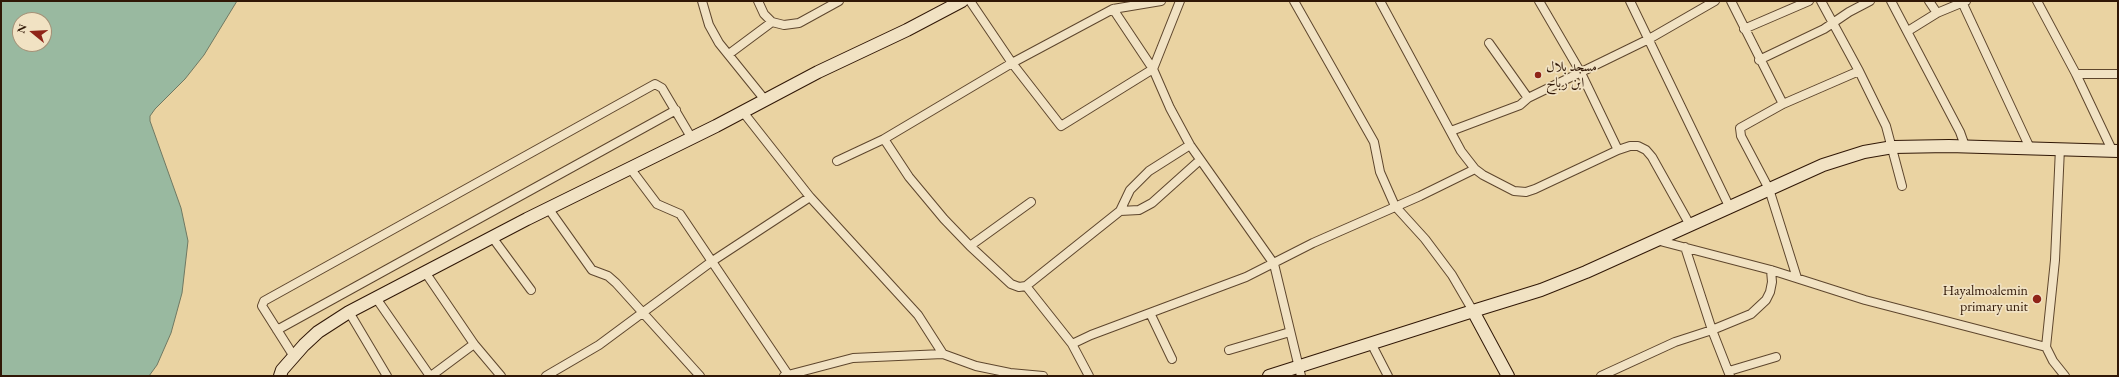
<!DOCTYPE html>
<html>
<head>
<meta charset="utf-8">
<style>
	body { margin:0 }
	#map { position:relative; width:2119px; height:377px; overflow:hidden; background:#ead3a2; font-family:"EB Garamond",serif }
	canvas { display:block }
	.frame { position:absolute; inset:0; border:2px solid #301706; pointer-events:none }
	.north { position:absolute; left:12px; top:12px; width:40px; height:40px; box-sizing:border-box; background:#f1e2c3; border:1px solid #a49177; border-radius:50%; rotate:288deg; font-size:11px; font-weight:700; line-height:16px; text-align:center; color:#301706 }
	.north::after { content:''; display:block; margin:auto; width:14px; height:18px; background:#8f2418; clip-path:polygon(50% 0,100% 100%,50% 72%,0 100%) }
</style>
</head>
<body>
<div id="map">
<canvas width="2119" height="377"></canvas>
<div class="frame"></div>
<div class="north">N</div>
</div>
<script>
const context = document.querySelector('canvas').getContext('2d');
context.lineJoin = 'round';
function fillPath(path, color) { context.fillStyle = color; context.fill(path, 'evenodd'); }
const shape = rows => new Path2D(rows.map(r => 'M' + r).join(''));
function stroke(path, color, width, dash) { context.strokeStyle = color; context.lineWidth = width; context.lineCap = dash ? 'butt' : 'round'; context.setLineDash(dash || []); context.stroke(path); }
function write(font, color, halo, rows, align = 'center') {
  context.font = font + ' "EB Garamond",Amiri,serif'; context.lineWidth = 3.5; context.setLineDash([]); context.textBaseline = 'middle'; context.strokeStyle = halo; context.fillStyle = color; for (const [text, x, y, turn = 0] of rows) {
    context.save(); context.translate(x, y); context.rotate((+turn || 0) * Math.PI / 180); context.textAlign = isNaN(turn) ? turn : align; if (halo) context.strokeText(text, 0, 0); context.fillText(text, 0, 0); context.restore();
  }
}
const water = shape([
	[1,1,237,1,204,55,185,79,155,109,150,116,150,121,181,208,188,241,182,293,171,333,157,365,149,376,1,376,1,1],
	[20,20,44,20,44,44,20,44,20,20]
]);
fillPath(water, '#99b9a0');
stroke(water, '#6f7862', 1);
const street = shape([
	[702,1,709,25,719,43,765,100],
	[758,1,764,14,772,22,784,25,799,23,839,1],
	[970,1,1012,63,1061,126,1153,69,1180,1],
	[1161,1,1113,9,1153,69,1170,108,1190,145,1274,264,1301,376],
	[1294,1,1374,142,1380,172,1395,206,1425,239,1452,275,1473,311],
	[1380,1,1461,151,1475,169,1483,175,1514,191,1526,192,1535,189,1618,150,1630,146,1638,146,1646,150,1652,157,1690,225],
	[1539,1,1581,73,1618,150],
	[1630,1,1729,206],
	[1731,1,1783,104],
	[1821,1,1859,71,1886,126,1902,186],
	[1891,1,1960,132,1965,146],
	[1929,1,1937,13],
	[2037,1,2076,74,2112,150],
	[1962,2,2030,148],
	[1744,29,1809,1],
	[1908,31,1937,13,1966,1],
	[1489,43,1528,98],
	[729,54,772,22],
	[1759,60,1824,29,1849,12,1870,1],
	[2076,74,2118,74],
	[743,112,810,197,918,315,943,354,976,366,1010,373,1043,376],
	[1451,131,1520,105,1528,98,1649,39,1715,1],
	[884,139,909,177,944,219,970,246,1011,284,1019,287,1026,286,1120,211,1130,190,1149,171,1190,145],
	[837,161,884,139,1012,63,1113,9],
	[630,168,657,204,680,214,789,376],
	[548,208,592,270,608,276,616,283,700,376],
	[1120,211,1139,210,1152,203,1200,160],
	[492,237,531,290],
	[1656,240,1771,270,1865,300,2046,347,2053,361,2065,376],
	[970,246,1031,202],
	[1685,247,1712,330,1730,376],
	[425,272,474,344,501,376],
	[1797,278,1769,189,1741,136,1740,128,1783,104,1859,71],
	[1026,286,1072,344],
	[376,298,430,376],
	[349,312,387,376],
	[1150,313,1172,359],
	[277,330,676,110],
	[1371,343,1388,376],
	[2046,347,2055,260,2060,148],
	[1229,350,1290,332],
	[293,355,262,306,264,301,655,84,662,88,691,137],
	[1729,371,1776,357],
	[431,376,474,344],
	[546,376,599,345,711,262,810,197],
	[784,376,853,358,943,354],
	[1089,376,1072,344,1091,335,1246,277,1313,243,1420,196,1475,169],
	[1601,376,1675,342,1712,330,1751,314,1766,300,1770,292,1772,282,1771,270]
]);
const secondary = shape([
	[1473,311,1541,290,1586,272,1823,165,1864,152,1893,147,1949,146,2118,151],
	[280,376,282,370,304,345,318,332,349,312,527,219,716,126,818,72,907,30,962,1],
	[1269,376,1473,311,1508,376]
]);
stroke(street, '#5e462d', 10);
stroke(secondary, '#301706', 14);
stroke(street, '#f1e2c3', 8);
stroke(secondary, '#f1e2c3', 12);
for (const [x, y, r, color] of [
	[1538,75,4,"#8f2418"],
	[2037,299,5,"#8f2418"]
]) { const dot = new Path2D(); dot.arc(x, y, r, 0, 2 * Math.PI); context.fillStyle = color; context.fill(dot); stroke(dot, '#f1e2c3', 1.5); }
write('14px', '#301706', '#f1e2c3', [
	["مسجد بلال",1546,67],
	["ابن رباح",1546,83],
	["Hayalmoalemin",2028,291,"right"],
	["primary unit",2028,307,"right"]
], 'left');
</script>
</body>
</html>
